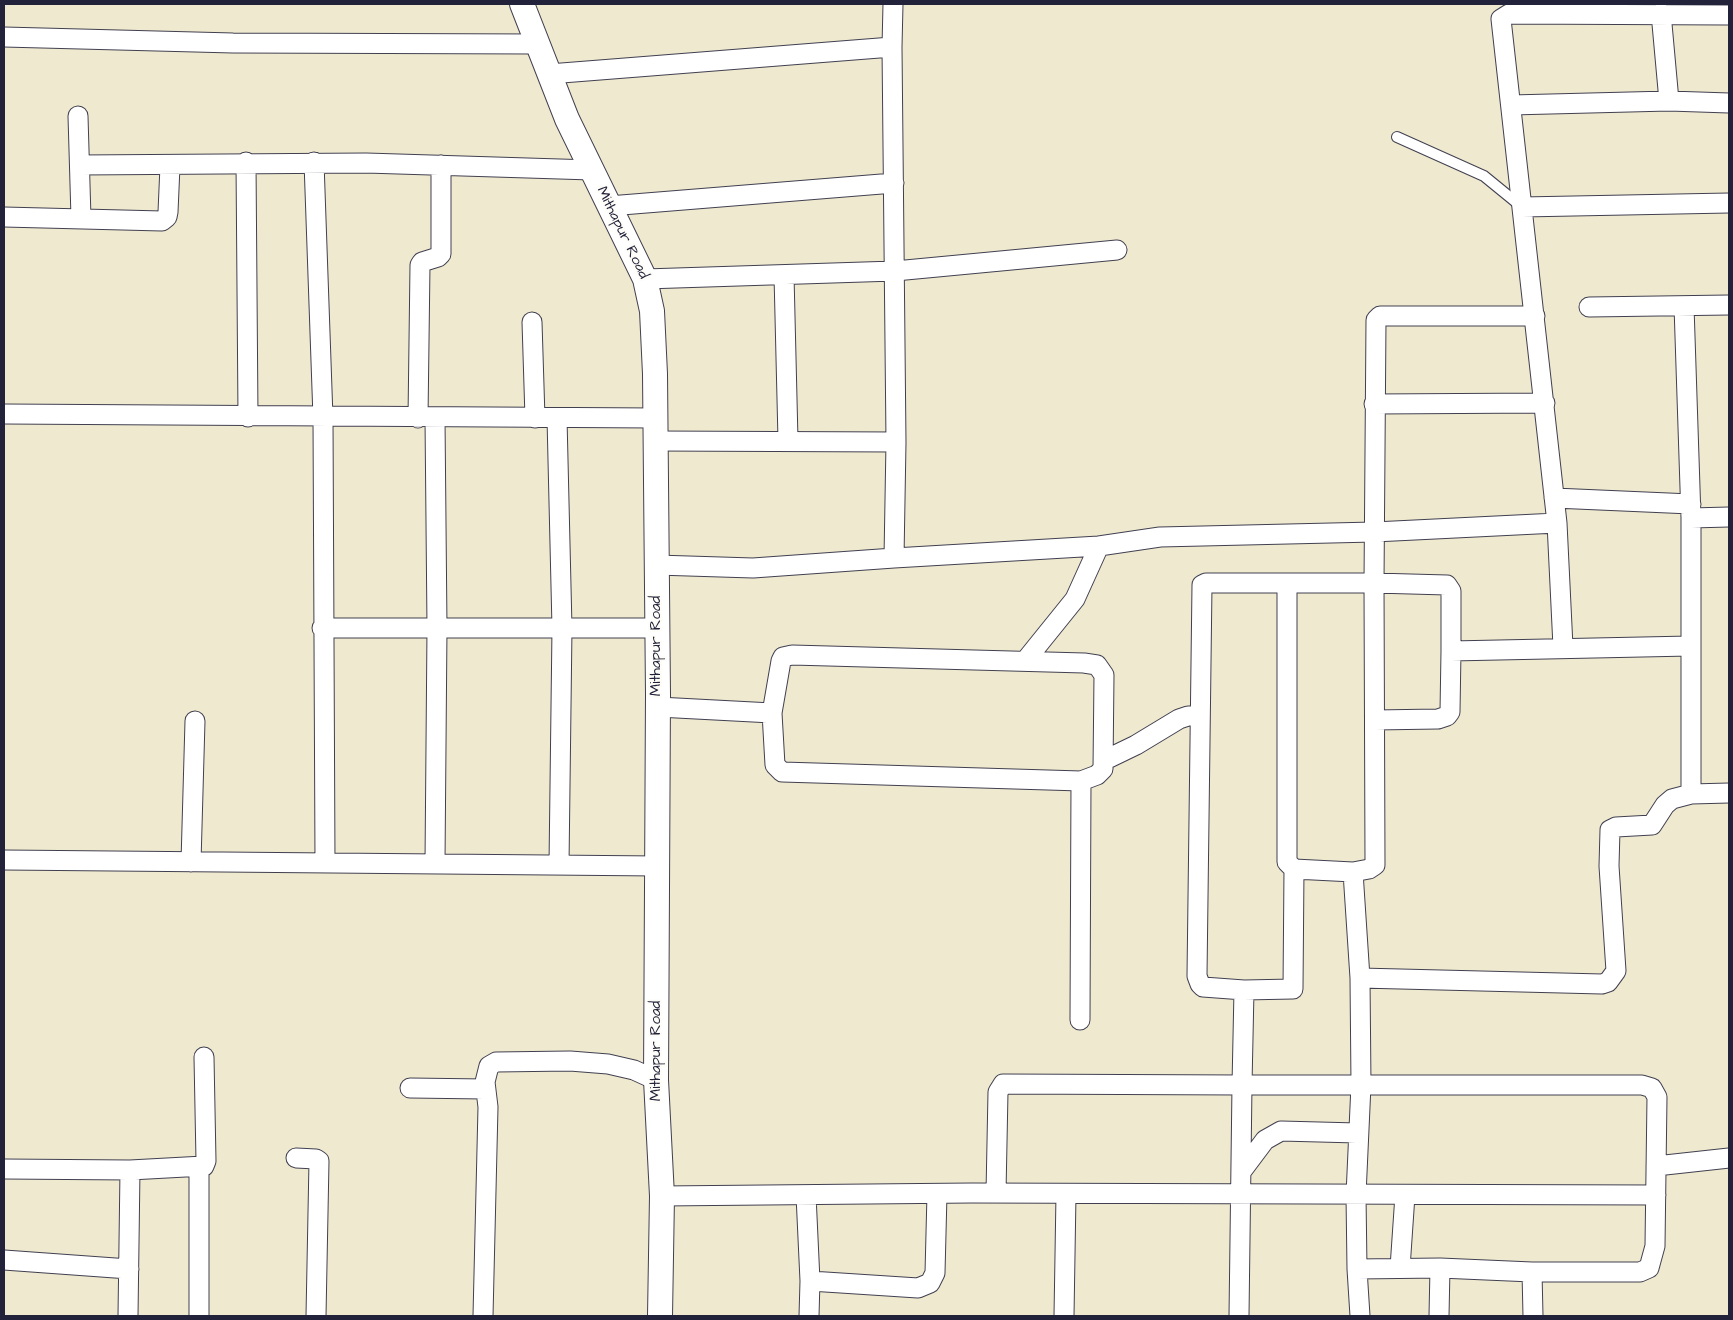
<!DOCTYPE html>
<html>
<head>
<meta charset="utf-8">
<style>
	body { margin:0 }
	#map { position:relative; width:1733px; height:1320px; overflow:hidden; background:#efe9cf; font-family:"Architects Daughter",sans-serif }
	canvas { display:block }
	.frame { position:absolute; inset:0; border:5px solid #22223b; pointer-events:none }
</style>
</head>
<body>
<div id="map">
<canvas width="1733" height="1320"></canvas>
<div class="frame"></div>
</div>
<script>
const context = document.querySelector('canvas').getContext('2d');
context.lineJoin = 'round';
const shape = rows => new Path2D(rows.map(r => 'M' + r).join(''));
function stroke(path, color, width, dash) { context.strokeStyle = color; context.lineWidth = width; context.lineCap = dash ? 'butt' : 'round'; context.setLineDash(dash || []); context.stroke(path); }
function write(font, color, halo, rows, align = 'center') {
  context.font = font + ' "Architects Daughter",sans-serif'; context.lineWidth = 4; context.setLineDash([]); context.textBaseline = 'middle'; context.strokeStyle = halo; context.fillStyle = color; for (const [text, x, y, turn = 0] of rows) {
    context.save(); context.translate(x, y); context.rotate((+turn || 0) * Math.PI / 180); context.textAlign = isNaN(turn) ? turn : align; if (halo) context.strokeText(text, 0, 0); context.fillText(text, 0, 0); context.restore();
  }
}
const service = shape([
	[1397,137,1484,176,1522,207]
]);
const minor = shape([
	[1661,13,1669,101],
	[4,37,233,43,538,44],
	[892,47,896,442,894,558,1099,546],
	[549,74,892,47,893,4],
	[1511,105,1669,101,1729,103],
	[78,116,81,218],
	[246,162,248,417],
	[314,162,323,418,325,862],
	[80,165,366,163,592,170],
	[609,206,894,183],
	[1522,207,1729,203],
	[4,217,162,221,167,217,168,212,170,166],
	[784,275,788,440],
	[645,279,895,271,1117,250],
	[1684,306,1691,518,1691,794],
	[1589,307,1729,305],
	[532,322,535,418],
	[1374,404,1545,403],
	[4,414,655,418],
	[418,418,420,265,422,262,438,257,441,254,441,165],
	[557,418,562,628,559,865],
	[655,441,896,442],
	[1554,498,1691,504],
	[1691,518,1729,517],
	[656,565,753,568,894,558],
	[1287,583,1287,862,1294,869,1353,872,1369,869,1375,865,1374,583,1206,583,1202,585,1197,976,1200,984,1203,987,1244,990,1293,989,1294,869],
	[322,628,657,628],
	[1563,647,1557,523,1501,19,1509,14,1729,15],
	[1451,651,1690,646],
	[792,655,1084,663,1097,665,1104,675,1103,769,1097,775,1081,781,782,772,775,765,772,713,781,661,783,657,792,655],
	[1025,661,1075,599,1099,546,1160,537,1374,532,1557,523],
	[658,707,772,713],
	[1375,720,1438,719,1447,716,1450,712,1451,651,1451,591,1447,585,1374,583,1376,320,1380,316,1535,316],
	[1105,760,1136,745,1179,719,1188,716,1200,716],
	[4,860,658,866],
	[191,862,195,721],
	[435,863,437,628,435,418],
	[1353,872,1360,978,1361,1085,1356,1195,1357,1269,1360,1316],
	[1360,978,1602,984,1608,982,1616,971,1609,866,1610,830,1616,827,1652,825,1665,805,1672,799,1691,794,1729,793],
	[1244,990,1242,1085,1642,1085,1652,1088,1657,1097,1655,1246,1649,1268,1640,1272,1532,1272,1440,1268,1357,1269],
	[1080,1020,1081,781],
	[410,1088,485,1089],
	[296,1158,316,1159,319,1161,316,1316],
	[1656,1166,1729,1158],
	[4,1169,130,1170,204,1166,206,1161,204,1057],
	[1241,1172,1265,1140,1281,1131,1357,1133],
	[996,1193,998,1092,1003,1084,1242,1085,1239,1316],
	[806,1195,810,1281,809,1316],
	[662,1196,972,1193,1656,1195],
	[4,1260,129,1269],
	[1400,1268,1405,1195],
	[1532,1272,1533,1316],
	[810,1281,918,1288,930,1283,935,1273,937,1194],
	[128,1316,130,1170],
	[199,1316,199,1168],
	[483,1316,488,1107,485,1082,489,1066,496,1062,570,1061,608,1064,634,1070,656,1080],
	[1064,1316,1066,1194],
	[1439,1316,1440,1268]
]);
const tertiary = shape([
	[522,4,567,119,645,279,652,311,655,374,658,695,656,1080,662,1196,660,1316]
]);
stroke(service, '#414051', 12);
stroke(minor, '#414051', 21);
stroke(tertiary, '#414051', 26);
stroke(service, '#fff', 10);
stroke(minor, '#fff', 19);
stroke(tertiary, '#fff', 24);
write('15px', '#22223b', '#fdfcf7', [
	["Mithapur Road",622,233,64],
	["Mithapur Road",657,646,-90],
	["Mithapur Road",657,1051,-90]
]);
</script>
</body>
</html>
